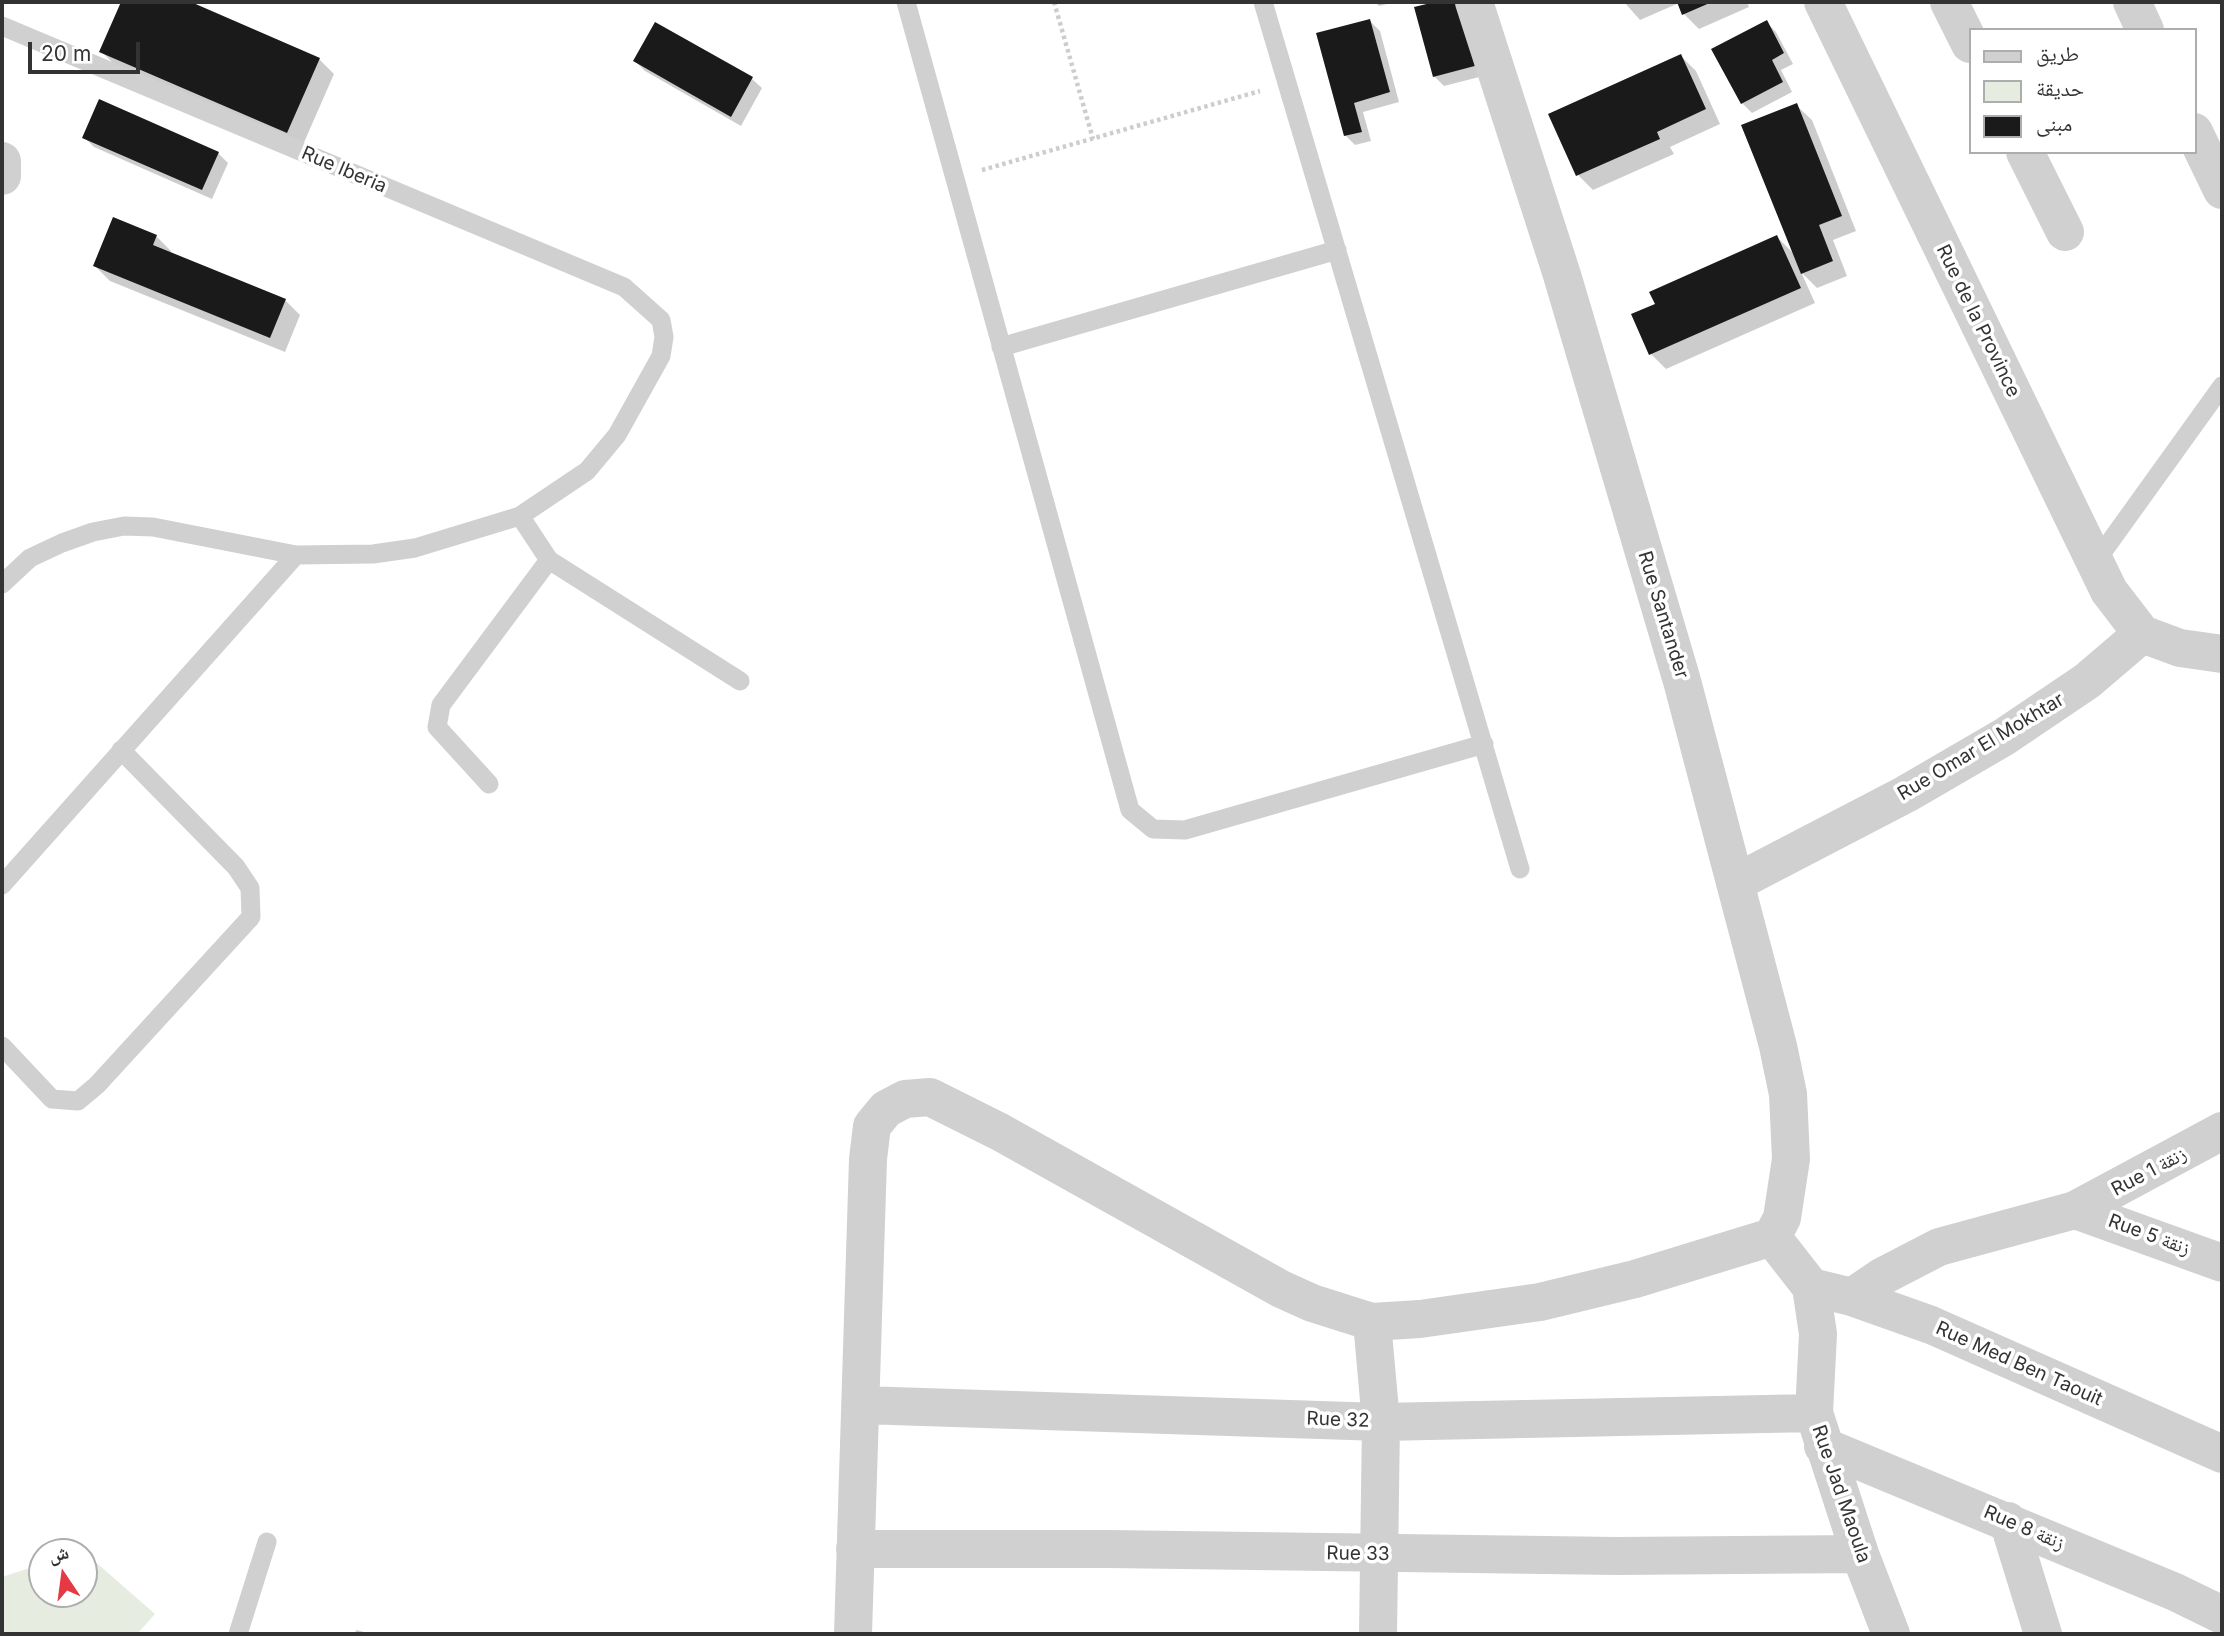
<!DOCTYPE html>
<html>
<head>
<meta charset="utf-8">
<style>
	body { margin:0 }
	#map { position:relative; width:2224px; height:1636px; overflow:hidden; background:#fff; font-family:Inter,"Noto Naskh Arabic",sans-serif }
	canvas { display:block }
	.frame { position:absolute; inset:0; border:4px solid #333; pointer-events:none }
	.legend { position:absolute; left:1969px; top:28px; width:228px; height:126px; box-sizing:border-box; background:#fff; border:2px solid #adadad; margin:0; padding:9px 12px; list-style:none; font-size:21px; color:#333 }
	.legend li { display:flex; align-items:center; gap:14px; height:35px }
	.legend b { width:35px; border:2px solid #adadad }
	.north { position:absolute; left:28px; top:1538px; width:70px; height:70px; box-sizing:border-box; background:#fff; border:2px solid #adadad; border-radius:50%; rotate:347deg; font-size:19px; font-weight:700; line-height:28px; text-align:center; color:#333 }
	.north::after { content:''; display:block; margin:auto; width:24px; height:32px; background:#e63946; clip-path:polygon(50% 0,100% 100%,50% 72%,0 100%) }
	.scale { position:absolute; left:28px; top:42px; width:112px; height:32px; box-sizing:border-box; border:4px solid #333; border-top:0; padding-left:9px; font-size:21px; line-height:24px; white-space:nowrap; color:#333; -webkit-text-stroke:5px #fff; paint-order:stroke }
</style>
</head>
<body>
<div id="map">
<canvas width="2224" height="1636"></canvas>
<div class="frame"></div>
<ul class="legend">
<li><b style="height:9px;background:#d0d0d0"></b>طريق</li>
<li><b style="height:19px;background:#e6ecdf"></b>حديقة</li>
<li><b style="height:19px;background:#1a1a1a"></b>مبنى</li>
</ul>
<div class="north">ش</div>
<div class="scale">20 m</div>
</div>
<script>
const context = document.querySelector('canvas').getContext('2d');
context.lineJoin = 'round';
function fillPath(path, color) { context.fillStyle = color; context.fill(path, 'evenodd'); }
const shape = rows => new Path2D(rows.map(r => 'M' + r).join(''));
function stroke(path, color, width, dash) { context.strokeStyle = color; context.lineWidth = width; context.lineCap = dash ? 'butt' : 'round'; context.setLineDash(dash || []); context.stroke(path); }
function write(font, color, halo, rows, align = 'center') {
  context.font = font + ' Inter,"Noto Naskh Arabic",sans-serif'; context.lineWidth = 7; context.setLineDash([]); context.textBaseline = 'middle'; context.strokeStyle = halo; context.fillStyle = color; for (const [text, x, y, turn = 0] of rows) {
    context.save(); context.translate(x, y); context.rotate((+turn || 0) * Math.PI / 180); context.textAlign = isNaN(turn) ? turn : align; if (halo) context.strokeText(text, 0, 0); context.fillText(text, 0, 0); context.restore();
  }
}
fillPath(shape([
	[83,1551,155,1614,137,1634,2,1634,2,1577,42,1564,42,1594,84,1594,84,1552,80,1552]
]), '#e6ecdf');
fillPath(shape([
	[123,2,187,2,319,59,334,74,302,147,116,66,101,51],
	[1375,2,1395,2,1379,6],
	[1441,2,1474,2,1495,73,1444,86,1434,76,1417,8],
	[1624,2,1747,2,1749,7,1699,29,1684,14,1679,3,1640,20],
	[1370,21,1380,31,1399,102,1363,112,1371,141,1355,145,1345,135],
	[1766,22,1776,32,1793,64,1781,70,1792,92,1752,113,1742,103],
	[1681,56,1696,71,1720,124,1670,147,1674,154,1593,190,1578,175],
	[635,61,752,79,762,88,741,126,645,71],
	[1796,105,1812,120,1856,231,1833,240,1847,276,1817,288,1801,272,1815,303,1666,369,1651,354,1657,305,1777,237,1796,256],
	[84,137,218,153,228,163,212,199,94,147],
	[156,236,171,251,170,254,285,300,300,315,285,352,110,281,95,266],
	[356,1630,372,1634,355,1634]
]), '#0003');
fillPath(shape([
	[121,2,191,2,320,58,287,133,99,52],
	[1435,2,1470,2,1486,63,1433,77,1414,7],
	[1677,2,1712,2,1682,15],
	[1370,19,1390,92,1354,103,1362,132,1344,136,1316,33],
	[1767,20,1784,53,1772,60,1783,82,1741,104,1711,49],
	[655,22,753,77,731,117,633,61],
	[1681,54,1706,109,1657,132,1660,139,1576,176,1548,114],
	[99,99,219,152,202,190,82,138],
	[1797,103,1842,216,1819,225,1833,261,1801,274,1741,125],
	[113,217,157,235,153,245,286,299,270,338,93,266],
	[1777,235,1801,288,1649,355,1631,314,1655,304,1649,292]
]), '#1a1a1a');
stroke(shape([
	[1054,2,1093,139],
	[982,170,1260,91]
]), '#cdcdcd', 4.5, [3.5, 3.5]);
stroke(shape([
	[906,2,1130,810,1153,829,1185,830,1484,744],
	[1263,2,1520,869],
	[2,26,624,287,661,320,664,337,661,356,617,435,587,471,520,516,415,548,373,554,296,555,153,527,124,526,93,532,62,543,30,558,2,584],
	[1001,347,1337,250],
	[520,516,549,560,740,681],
	[2094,564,2222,386],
	[489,784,437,727,441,705,549,560],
	[2,885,296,555],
	[2,1046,52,1099,78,1101,97,1085,251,917,250,888,236,867,121,750],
	[238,1634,267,1542]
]), '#d0d0d0', 19);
stroke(shape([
	[1474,2,1562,275,1682,681,1778,1046,1788,1094,1791,1159,1782,1218,1772,1237],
	[1823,2,2109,591,2142,634,2180,648,2222,654],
	[1949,2,1970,44],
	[2132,2,2145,30],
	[2194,132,2222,190],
	[2025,152,2065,232],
	[2,161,2,176],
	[1735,883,1906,794,2004,737,2087,681,2142,634],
	[2075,1210,2222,1263],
	[1772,1237,1811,1287,1818,1334,1814,1413,1860,1554,1891,1634],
	[1811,1287,1852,1297,1931,1325,2222,1454],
	[1852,1297,1883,1276,1939,1247,2075,1210,2222,1131],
	[1372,1322,1381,1422,1378,1634],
	[862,1405,1381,1422,1814,1413],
	[1823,1446,2175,1592,2222,1615],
	[2008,1521,2043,1634],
	[855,1549,1108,1549,1617,1556,1860,1554],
	[853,1634,868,1159,872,1126,886,1109,905,1099,930,1097,1000,1132,1281,1289,1312,1303,1372,1322,1420,1319,1540,1302,1635,1279,1772,1237]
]), '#d0d0d0', 38);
write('19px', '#333', '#fff', [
	["Rue Iberia",344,170,23],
	["Rue de la Province",1978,321,64],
	["Rue Santander",1663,615,73],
	["Rue Omar El Mokhtar",1981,747,-31],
	["Rue 1 زنقة",2149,1172,-28],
	["Rue 5 زنقة",2149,1235,20],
	["Rue Med Ben Taouit",2019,1364,24],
	["Rue 32",1338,1420,2],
	["Rue Jad Maoula",1841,1494,71],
	["Rue 8 زنقة",2024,1528,23],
	["Rue 33",1358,1554,1]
]);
</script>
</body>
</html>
